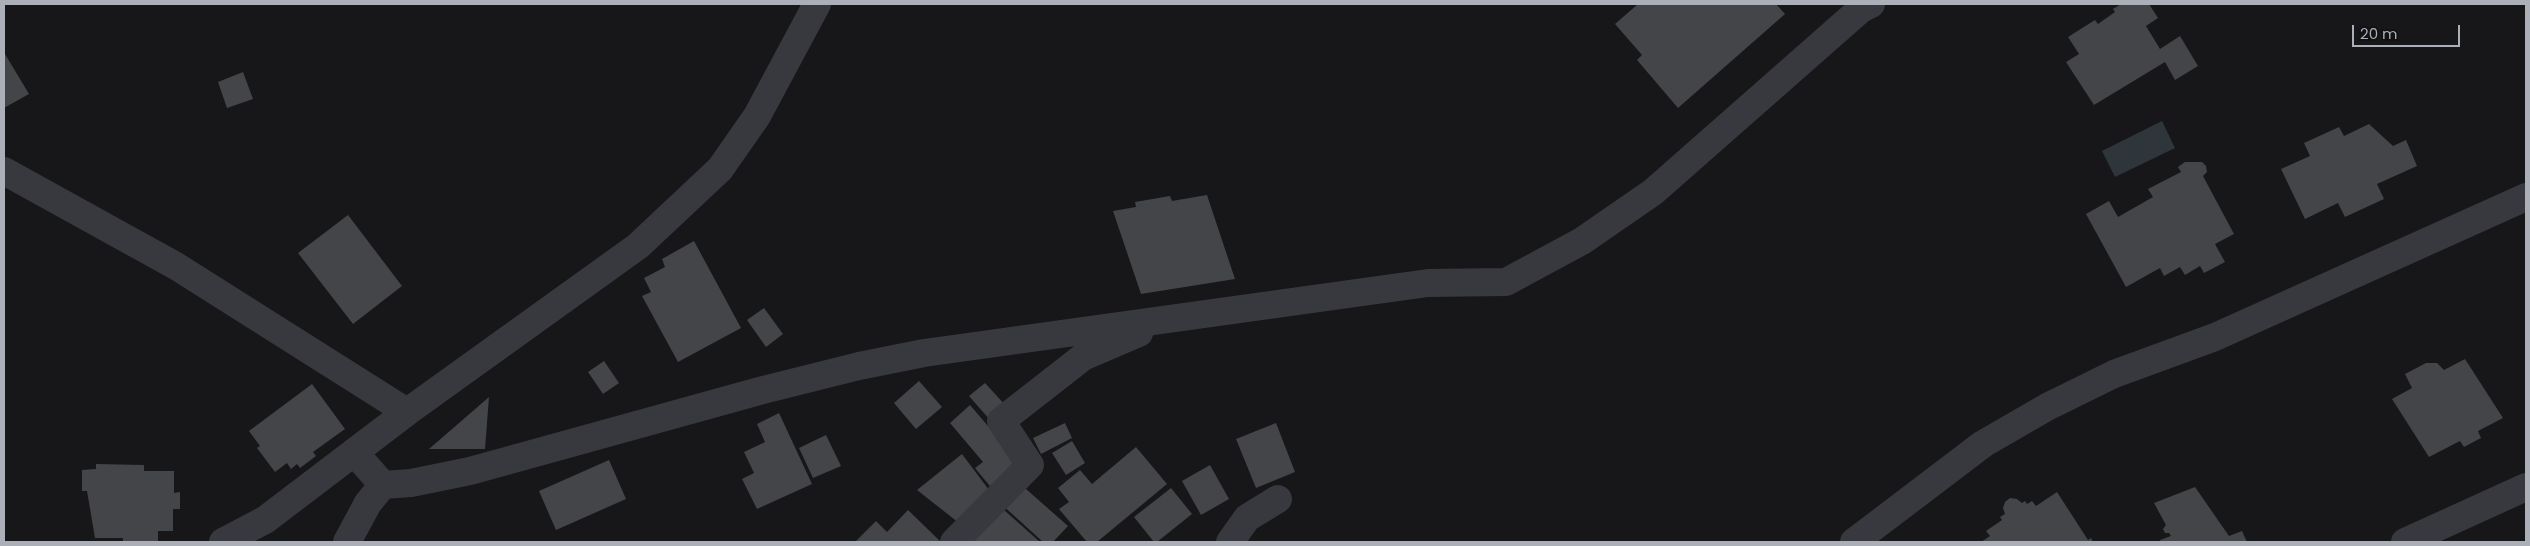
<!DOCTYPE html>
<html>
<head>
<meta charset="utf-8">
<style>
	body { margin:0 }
	#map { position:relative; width:2530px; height:546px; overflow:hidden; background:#171719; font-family:Poppins,sans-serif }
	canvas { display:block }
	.frame { position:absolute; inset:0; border:5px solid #aaafb8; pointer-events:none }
	.scale { position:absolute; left:2352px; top:25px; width:108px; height:22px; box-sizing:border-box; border:2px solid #aaafb8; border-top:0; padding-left:6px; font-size:15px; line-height:18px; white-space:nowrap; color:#aaafb8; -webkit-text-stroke:4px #121214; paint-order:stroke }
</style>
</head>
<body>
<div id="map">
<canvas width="2530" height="546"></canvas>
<div class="frame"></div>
<div class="scale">20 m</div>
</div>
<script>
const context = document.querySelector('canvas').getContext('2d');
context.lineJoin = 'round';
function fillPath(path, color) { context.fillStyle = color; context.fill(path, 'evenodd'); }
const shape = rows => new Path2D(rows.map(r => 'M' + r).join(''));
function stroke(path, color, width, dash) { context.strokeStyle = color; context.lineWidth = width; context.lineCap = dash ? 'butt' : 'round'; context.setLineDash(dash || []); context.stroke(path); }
fillPath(shape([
	[2162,121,2175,148,2115,177,2102,151]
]), '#2e363c');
fillPath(shape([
	[1638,4,1776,4,1785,14,1678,108,1637,60,1642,55,1615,24],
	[2121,4,2149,4,2158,18,2146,26,2160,49,2180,36,2198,66,2175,80,2165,62,2094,105,2066,62,2079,54,2068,37,2095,20,2098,24,2115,12,2113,9],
	[5,54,29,94,4,108,4,55],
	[243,72,253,99,227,108,218,82],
	[2369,124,2393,146,2406,140,2417,166,2377,184,2384,199,2345,217,2338,203,2305,219,2281,169,2310,156,2304,143,2339,127,2344,136],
	[2185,162,2202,162,2206,166,2207,172,2203,176,2234,234,2215,244,2225,262,2204,273,2200,266,2185,275,2180,267,2164,276,2160,268,2126,287,2086,214,2109,201,2118,217,2153,197,2148,189,2181,172,2178,167],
	[1207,195,1235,279,1141,294,1113,211,1136,207,1135,202,1170,196,1172,201],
	[348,215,402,286,353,324,298,253],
	[694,241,741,328,678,362,642,296,651,292,644,278,665,267,662,259],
	[764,308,783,334,766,347,747,320],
	[2465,359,2503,418,2478,431,2481,438,2464,447,2460,441,2429,457,2392,399,2412,388,2405,374,2426,363,2437,363,2444,370],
	[604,361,619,383,603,394,588,372],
	[919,381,942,407,916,429,894,403],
	[985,383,1007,407,991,421,969,396],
	[312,384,345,429,313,452,316,456,300,468,297,464,291,469,287,463,275,472,257,448,260,446,249,431],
	[489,397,485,449,429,449],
	[970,405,1023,467,994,491,975,468,983,462,950,423],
	[779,413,812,484,757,509,742,479,754,473,744,452,765,442,757,424],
	[1065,423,1072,438,1041,454,1033,438],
	[1276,423,1295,472,1256,488,1236,439],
	[826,435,841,466,813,478,799,448],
	[1072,441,1085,463,1066,475,1052,453],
	[1136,447,1167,484,1097,542,1087,542,1059,509,1069,502,1058,488,1080,470,1092,484],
	[962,454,992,494,959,523,917,490],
	[609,460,626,499,556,530,539,491],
	[96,464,144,465,144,471,174,471,174,493,180,492,180,509,173,509,173,531,158,531,158,542,123,542,123,538,95,538,87,491,82,491,82,470,96,469],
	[1210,465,1229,499,1201,515,1182,481],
	[1017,481,1068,526,1053,542,1043,542,999,502],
	[2195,487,2229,536,2242,531,2247,542,2161,542,2160,540,2171,536,2169,533,2165,533,2163,529,2166,525,2154,503],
	[1171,488,1192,514,1157,542,1154,542,1134,517],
	[2057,492,2088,540,2091,538,2093,542,1981,542,1990,536,1986,531,2002,520,2000,517,2005,514,2003,508,2005,502,2010,498,2017,499,2022,503,2025,501,2027,504,2032,501,2036,506],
	[995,502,1040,542,960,542],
	[908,510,941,542,855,542,876,521,887,532]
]), '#444549');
stroke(shape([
	[4,171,176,266,407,412],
	[383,485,411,483,470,471,763,390,859,366,924,353,1428,283,1506,282,1582,241,1653,192,1861,9,1871,4],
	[223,542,265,520,407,412,638,246,720,169,757,116,817,4],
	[347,542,368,503,383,485,354,452],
	[954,542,1030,465,1001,421,1083,357,1139,333],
	[1230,542,1247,518,1278,499],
	[1854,542,1983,444,2047,407,2114,374,2215,337,2526,197],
	[2405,542,2526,487]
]), '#38393e', 28);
</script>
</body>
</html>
